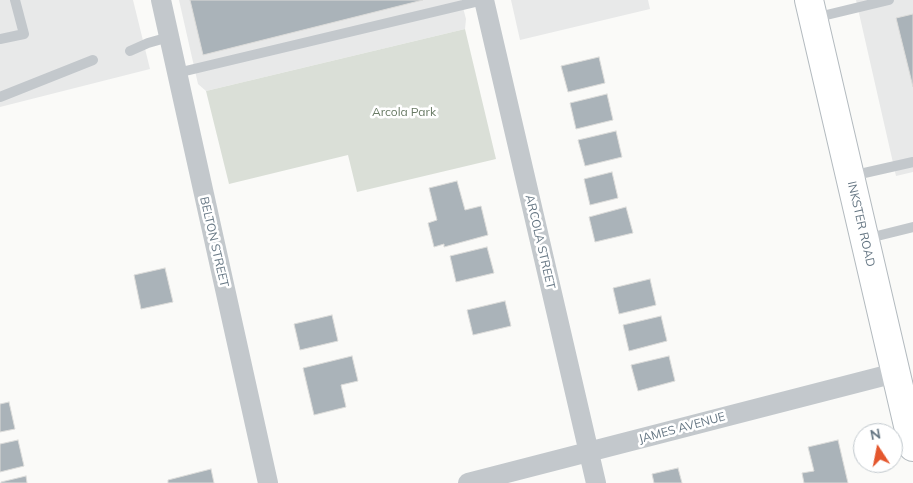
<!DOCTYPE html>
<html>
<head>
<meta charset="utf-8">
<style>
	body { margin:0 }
	#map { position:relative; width:913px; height:483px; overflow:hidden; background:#fafaf8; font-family:Mulish,sans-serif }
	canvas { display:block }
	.north { position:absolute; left:853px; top:423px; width:50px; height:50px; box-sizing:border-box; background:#fff; border:1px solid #c1c8cd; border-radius:50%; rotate:349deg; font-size:14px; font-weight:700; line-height:20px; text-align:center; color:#657683 }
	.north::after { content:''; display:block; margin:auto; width:18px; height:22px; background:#e4572e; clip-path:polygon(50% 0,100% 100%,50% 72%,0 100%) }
</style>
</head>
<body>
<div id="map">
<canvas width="913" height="483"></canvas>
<div class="north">N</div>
</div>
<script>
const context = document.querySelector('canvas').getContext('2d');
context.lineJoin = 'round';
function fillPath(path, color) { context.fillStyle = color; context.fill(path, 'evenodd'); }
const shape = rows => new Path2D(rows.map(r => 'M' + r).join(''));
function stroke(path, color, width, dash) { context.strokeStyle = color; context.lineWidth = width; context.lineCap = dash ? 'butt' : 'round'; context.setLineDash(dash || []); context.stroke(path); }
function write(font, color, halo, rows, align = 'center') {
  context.font = font + ' Mulish,sans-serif'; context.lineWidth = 5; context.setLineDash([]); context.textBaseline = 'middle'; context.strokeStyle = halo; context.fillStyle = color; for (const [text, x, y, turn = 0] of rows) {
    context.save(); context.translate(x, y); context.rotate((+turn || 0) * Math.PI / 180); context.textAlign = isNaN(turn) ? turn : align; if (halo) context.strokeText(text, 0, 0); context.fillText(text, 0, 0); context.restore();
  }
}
fillPath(shape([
	[0,0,133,0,150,69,0,107],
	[179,0,461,0,466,19,465,29,206,91,198,84],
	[511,0,648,0,650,9,520,40],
	[856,0,913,0,913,172,896,176]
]), '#e8e9e9');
fillPath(shape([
	[465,29,496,159,357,192,348,155,229,184,206,91]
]), '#dadfd7');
const building = shape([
	[190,0,423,0,203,55,190,0],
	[913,14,913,87,896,18,913,14],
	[599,57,605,83,568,92,561,66,599,57],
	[607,94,613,120,576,129,570,103,607,94],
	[616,131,622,157,585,166,578,140,616,131],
	[612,172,618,198,590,205,584,179,612,172],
	[457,181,465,210,481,206,488,235,444,247,444,244,434,247,428,223,437,220,429,188,457,181],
	[626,207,633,233,595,242,589,217,626,207],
	[487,247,494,273,456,282,450,256,487,247],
	[165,268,173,302,141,309,134,275,165,268],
	[650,279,656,305,619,314,613,288,650,279],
	[505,301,511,326,473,335,467,310,505,301],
	[332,315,338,341,300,350,294,324,332,315],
	[661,316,667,341,629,351,623,325,661,316],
	[352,356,358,381,341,385,346,407,314,415,303,368,352,356],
	[669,356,675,381,638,391,631,365,669,356],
	[9,402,15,429,0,432,0,404,9,402],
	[18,440,24,466,0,472,0,444,18,440],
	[838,440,848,483,804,483,802,473,814,471,808,447,838,440],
	[678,468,682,483,654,483,652,474,678,468],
	[211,469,214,483,168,483,168,480,211,469],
	[26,476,27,483,1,483,1,482,26,476]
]);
fillPath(building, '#aab3b9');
stroke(building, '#dcdcda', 1);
const secondary = shape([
	[809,0,913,447]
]);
stroke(secondary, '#b3babf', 30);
stroke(shape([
	[814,18,889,0],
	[0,39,24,34,15,0],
	[130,51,148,43,169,37],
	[177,73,484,0],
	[0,97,93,60],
	[851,176,913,162],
	[865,239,913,227]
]), '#c3c8cc', 10);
stroke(shape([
	[161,0,268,483],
	[484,0,596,483],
	[468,483,895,373]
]), '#c3c8cc', 20);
stroke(secondary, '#fff', 28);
write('12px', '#687a64', '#fff', [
	["Arcola Park",404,112]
]);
write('12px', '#657683', '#fff', [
	["INKSTER ROAD",861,224,77],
	["BELTON STREET",214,242,77],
	["ARCOLA STREET",540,242,77],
	["JAMES AVENUE",682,428,-15]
]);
</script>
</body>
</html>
